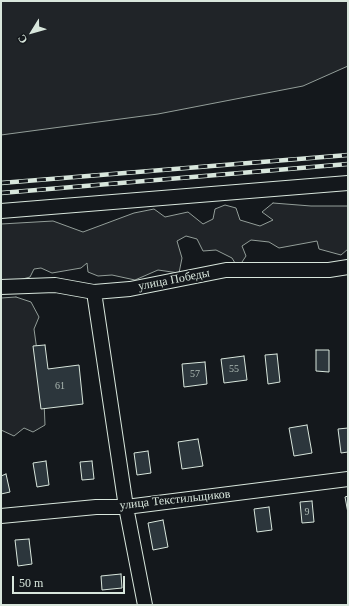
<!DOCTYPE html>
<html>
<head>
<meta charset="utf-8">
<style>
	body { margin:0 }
	#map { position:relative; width:349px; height:606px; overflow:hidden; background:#14181c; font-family:Georgia,serif }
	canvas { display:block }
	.frame { position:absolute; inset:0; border:2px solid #d8e6dc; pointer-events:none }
	.north { position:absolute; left:12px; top:12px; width:40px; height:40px; -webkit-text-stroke:3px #14181c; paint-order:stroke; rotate:233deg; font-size:11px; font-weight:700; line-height:16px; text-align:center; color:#d8e6dc }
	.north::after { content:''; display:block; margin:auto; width:14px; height:18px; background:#d8e6dc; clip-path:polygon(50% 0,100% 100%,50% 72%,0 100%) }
	.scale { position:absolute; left:12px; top:576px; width:113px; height:18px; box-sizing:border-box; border:2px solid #d8e6dc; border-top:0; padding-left:5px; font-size:12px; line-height:14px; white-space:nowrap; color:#d8e6dc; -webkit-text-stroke:3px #14181c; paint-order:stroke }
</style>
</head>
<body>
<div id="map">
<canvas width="349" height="606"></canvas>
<div class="frame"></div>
<div class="north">С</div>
<div class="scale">50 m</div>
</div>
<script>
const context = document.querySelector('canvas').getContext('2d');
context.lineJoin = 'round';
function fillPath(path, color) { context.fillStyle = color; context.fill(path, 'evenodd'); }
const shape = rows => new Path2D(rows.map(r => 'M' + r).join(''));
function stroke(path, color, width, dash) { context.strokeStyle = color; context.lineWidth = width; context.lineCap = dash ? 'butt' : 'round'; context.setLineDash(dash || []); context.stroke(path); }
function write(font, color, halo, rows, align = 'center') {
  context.font = font + ' Georgia,serif'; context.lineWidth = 3; context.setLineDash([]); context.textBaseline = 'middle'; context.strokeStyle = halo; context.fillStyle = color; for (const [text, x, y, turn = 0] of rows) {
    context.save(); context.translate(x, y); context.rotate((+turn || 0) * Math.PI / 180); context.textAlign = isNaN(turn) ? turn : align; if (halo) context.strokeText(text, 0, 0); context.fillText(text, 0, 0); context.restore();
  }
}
const green = shape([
	[1,1,348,1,348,66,303,86,158,114,1,135,1,1],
	[273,203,311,206,348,206,348,249,341,255,319,249,317,241,279,248,269,242,251,240,242,246,246,256,240,265,235,263,232,258,216,250,203,251,197,239,186,236,177,241,182,258,179,273,158,270,135,280,112,275,98,276,88,272,87,263,81,268,52,273,41,268,34,269,30,277,12,282,1,281,1,224,53,221,83,232,134,213,154,209,165,217,188,212,203,224,213,219,215,209,225,205,236,208,240,220,260,226,273,220,262,212,273,203],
	[16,297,31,302,39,317,34,329,44,401,45,425,33,432,24,428,14,436,1,430,1,298,16,297]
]);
fillPath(green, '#202428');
stroke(green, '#939e99', 1);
const building = shape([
	[45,345,48,369,79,365,83,404,41,409,33,346,45,345],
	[316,350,329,350,329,372,316,371,316,350],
	[277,354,280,382,268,384,265,355,277,354],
	[244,356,247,380,224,383,221,359,244,356],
	[205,362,207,384,184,387,182,364,205,362],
	[307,425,312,453,294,456,289,428,307,425],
	[348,428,348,452,341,453,338,429,348,428],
	[198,439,203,466,182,469,178,442,198,439],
	[148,451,151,473,137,475,134,453,148,451],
	[46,461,49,485,37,487,33,463,46,461],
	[92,461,94,479,82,480,80,462,92,461],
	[6,474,10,492,1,494,1,476,6,474],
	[348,496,348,513,345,497,348,496],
	[312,501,314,522,302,523,300,502,312,501],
	[269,507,272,530,257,532,254,509,269,507],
	[163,520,168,547,153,550,148,523,163,520],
	[29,539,32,564,18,566,15,540,29,539],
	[121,574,122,588,102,590,101,576,121,574]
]);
fillPath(building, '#2c363c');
stroke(building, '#d8e6dc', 1);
const minor = shape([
	[1,211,348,183],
	[1,287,55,285,94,292,130,289,226,270,329,270,348,267],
	[94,292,126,507,145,605],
	[1,516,96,507,126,507,348,479]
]);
stroke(minor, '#d8e6dc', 16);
stroke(minor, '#14181c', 14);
const rail = shape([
	[1,183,348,155],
	[1,193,348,164]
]);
stroke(rail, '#d8e6dc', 4.5);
stroke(rail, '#14181c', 3, [9]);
write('10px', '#adbab4', null, [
	["55",234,369],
	["57",195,374],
	["61",60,386],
	["9",307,512]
]);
write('12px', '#d8e6dc', '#14181c', [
	["улица Победы",174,280,-11],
	["улица Текстильщиков",175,500,-6]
]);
</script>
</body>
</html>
